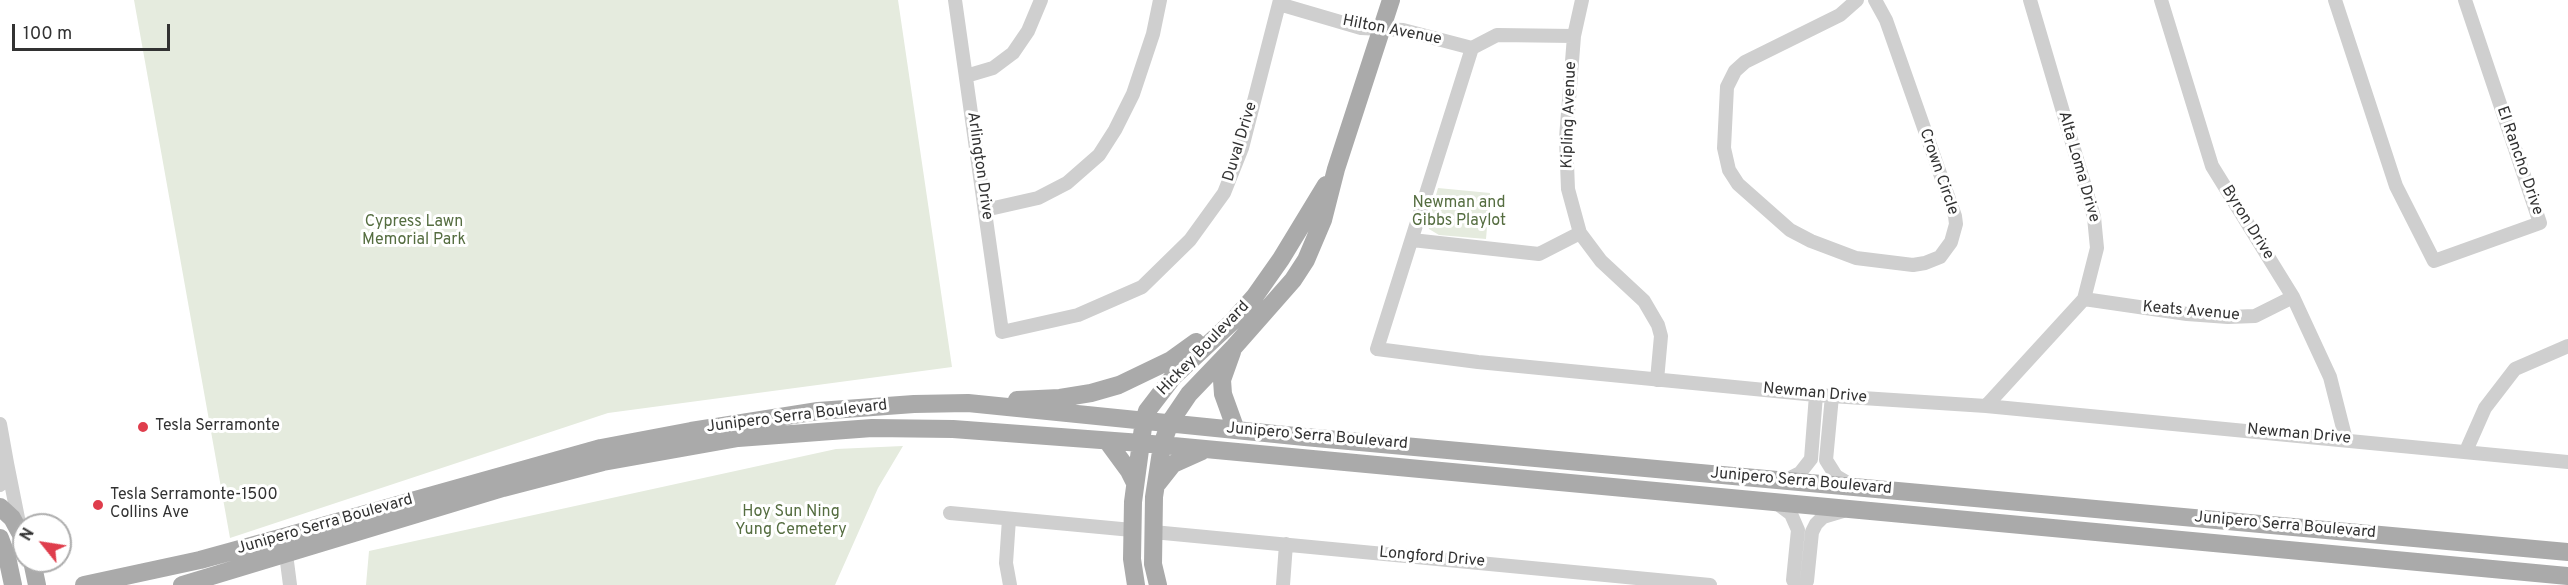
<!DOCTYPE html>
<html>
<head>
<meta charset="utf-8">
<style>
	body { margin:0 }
	#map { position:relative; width:2568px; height:585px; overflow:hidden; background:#fff; font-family:Overpass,sans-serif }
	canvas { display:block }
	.north { position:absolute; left:12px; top:513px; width:60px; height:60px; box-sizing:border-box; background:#fff; border:2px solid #adadad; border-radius:50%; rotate:300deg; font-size:16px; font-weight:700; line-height:24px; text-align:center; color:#323232 }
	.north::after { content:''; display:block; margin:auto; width:21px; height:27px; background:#df3d4c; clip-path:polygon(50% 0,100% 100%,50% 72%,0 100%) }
	.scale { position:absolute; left:12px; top:24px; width:158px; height:27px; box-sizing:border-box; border:3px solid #323232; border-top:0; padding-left:8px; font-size:18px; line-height:21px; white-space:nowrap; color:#323232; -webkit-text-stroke:4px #fff; paint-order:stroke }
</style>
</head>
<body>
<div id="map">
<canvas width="2568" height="585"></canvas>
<div class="north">N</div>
<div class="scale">100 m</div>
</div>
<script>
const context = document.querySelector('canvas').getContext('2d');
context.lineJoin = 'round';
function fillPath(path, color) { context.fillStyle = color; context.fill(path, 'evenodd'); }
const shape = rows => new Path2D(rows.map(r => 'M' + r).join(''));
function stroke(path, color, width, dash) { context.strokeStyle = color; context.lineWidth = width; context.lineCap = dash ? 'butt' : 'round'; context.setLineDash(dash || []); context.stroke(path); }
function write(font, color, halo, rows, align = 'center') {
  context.font = font + ' Overpass,sans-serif'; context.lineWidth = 6; context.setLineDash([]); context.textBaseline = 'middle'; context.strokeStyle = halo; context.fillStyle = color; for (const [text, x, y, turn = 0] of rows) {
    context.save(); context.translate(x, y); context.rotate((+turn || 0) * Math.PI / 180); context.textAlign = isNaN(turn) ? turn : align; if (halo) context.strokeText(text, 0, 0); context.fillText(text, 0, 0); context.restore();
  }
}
fillPath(shape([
	[134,0,898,0,952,367,608,413,230,538],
	[1438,188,1490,193,1486,239,1439,235,1429,229,1428,224],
	[903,446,878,488,835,585,366,585,369,551,836,449]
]), '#e5ebde');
stroke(shape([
	[955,0,1002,332,1078,315,1142,287,1190,240,1224,193,1242,148,1280,0],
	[1582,0,1574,36,1566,138,1568,189,1580,233,1601,261,1644,301,1658,325,1661,336,1657,380],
	[1857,0,1840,15,1745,62,1735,71,1727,87,1724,148,1729,170,1738,184,1790,230,1811,241,1856,258,1913,265,1925,263,1940,257,1951,242,1956,224,1955,216,1886,20,1875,0],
	[2161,0,2212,166,2293,297,2330,377,2346,440],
	[2335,0,2396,186,2434,261,2540,223,2465,0],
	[1279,4,1361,28,1403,30,1472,48,1497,35,1574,36],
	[1472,48,1377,349,1478,362,1816,395,1986,406,2568,462],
	[966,76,993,68,1013,53,1028,31,1041,0],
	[985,210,1038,198,1067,183,1099,155,1115,130,1133,94,1153,34,1160,0],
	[1412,240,1539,254,1580,233],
	[2084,299,2187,314,2228,317,2255,316,2293,297],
	[1832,396,1826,460,1836,476,1851,485],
	[1986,406,2084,299,2097,248,2094,217,2030,0],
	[0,424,7,463,5,475,0,485],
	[2466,451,2485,408,2515,369,2568,346],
	[7,463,20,528],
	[1786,480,1800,473,1811,459,1816,395],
	[1775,502,1791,514,1798,530,1793,580,1796,585],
	[950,513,1132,530],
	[1009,519,1006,563,1010,585],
	[1153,532,1710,585],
	[286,554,290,585],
	[1283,585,1286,544],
	[1804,585,1807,581,1812,532,1816,524,1823,517,1843,511]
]), '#cfcfcf', 14);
stroke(shape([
	[1232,352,1222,380,1223,394,1236,430],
	[1017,400,1060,398,1091,393,1119,385,1171,360,1196,342],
	[1107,441,1129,471,1135,483],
	[1158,483,1173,464,1202,451],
	[0,507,12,518,24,540],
	[0,538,7,557,13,585],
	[32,561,37,585],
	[84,585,200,560,280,538,601,448,691,431,818,411,914,404,968,403,1305,437,2568,552],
	[182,585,503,488,603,462,738,438,872,428,953,429,1141,443,2568,576],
	[1136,585,1132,559,1133,502,1144,420,1147,411,1173,377,1232,322,1255,296,1281,259,1326,185],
	[1158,585,1153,564,1154,497,1162,445,1170,422,1189,394,1234,347,1293,280,1306,260,1323,220,1336,169,1391,0]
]), '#aaa', 18);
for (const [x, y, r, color] of [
	[143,427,6,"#df3d4c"],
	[98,505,6,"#df3d4c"]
]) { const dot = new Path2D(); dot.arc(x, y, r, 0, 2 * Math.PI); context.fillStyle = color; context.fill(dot); stroke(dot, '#fff', 2); }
write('16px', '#323232', '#fff', [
	["Hilton Avenue",1392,31,11],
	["Kipling Avenue",1570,115,-88],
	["Duval Drive",1241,142,-73],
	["El Rancho Drive",2519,161,71],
	["Arlington Drive",979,166,82],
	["Alta Loma Drive",2078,167,74],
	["Crown Circle",1938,172,71],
	["Byron Drive",2247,223,58],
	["Keats Avenue",2191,312,5],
	["Hickey Boulevard",1204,349,-46],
	["Newman Drive",1815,394,5],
	["Junipero Serra Boulevard",797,417,-7],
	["Newman Drive",2299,435,5],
	["Junipero Serra Boulevard",1317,437,5],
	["Junipero Serra Boulevard",1801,482,5],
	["Junipero Serra Boulevard",325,525,-16],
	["Junipero Serra Boulevard",2285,526,5],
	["Longford Drive",1432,558,5]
]);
write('16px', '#556d40', '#fff', [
	["Newman and",1459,204],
	["Gibbs Playlot",1459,222],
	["Cypress Lawn",414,223],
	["Memorial Park",414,241],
	["Hoy Sun Ning",791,513],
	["Yung Cemetery",791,531]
]);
write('16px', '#323232', '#fff', [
	["Tesla Serramonte",155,427],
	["Tesla Serramonte-1500",110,496],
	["Collins Ave",110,514]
], 'left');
</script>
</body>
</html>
